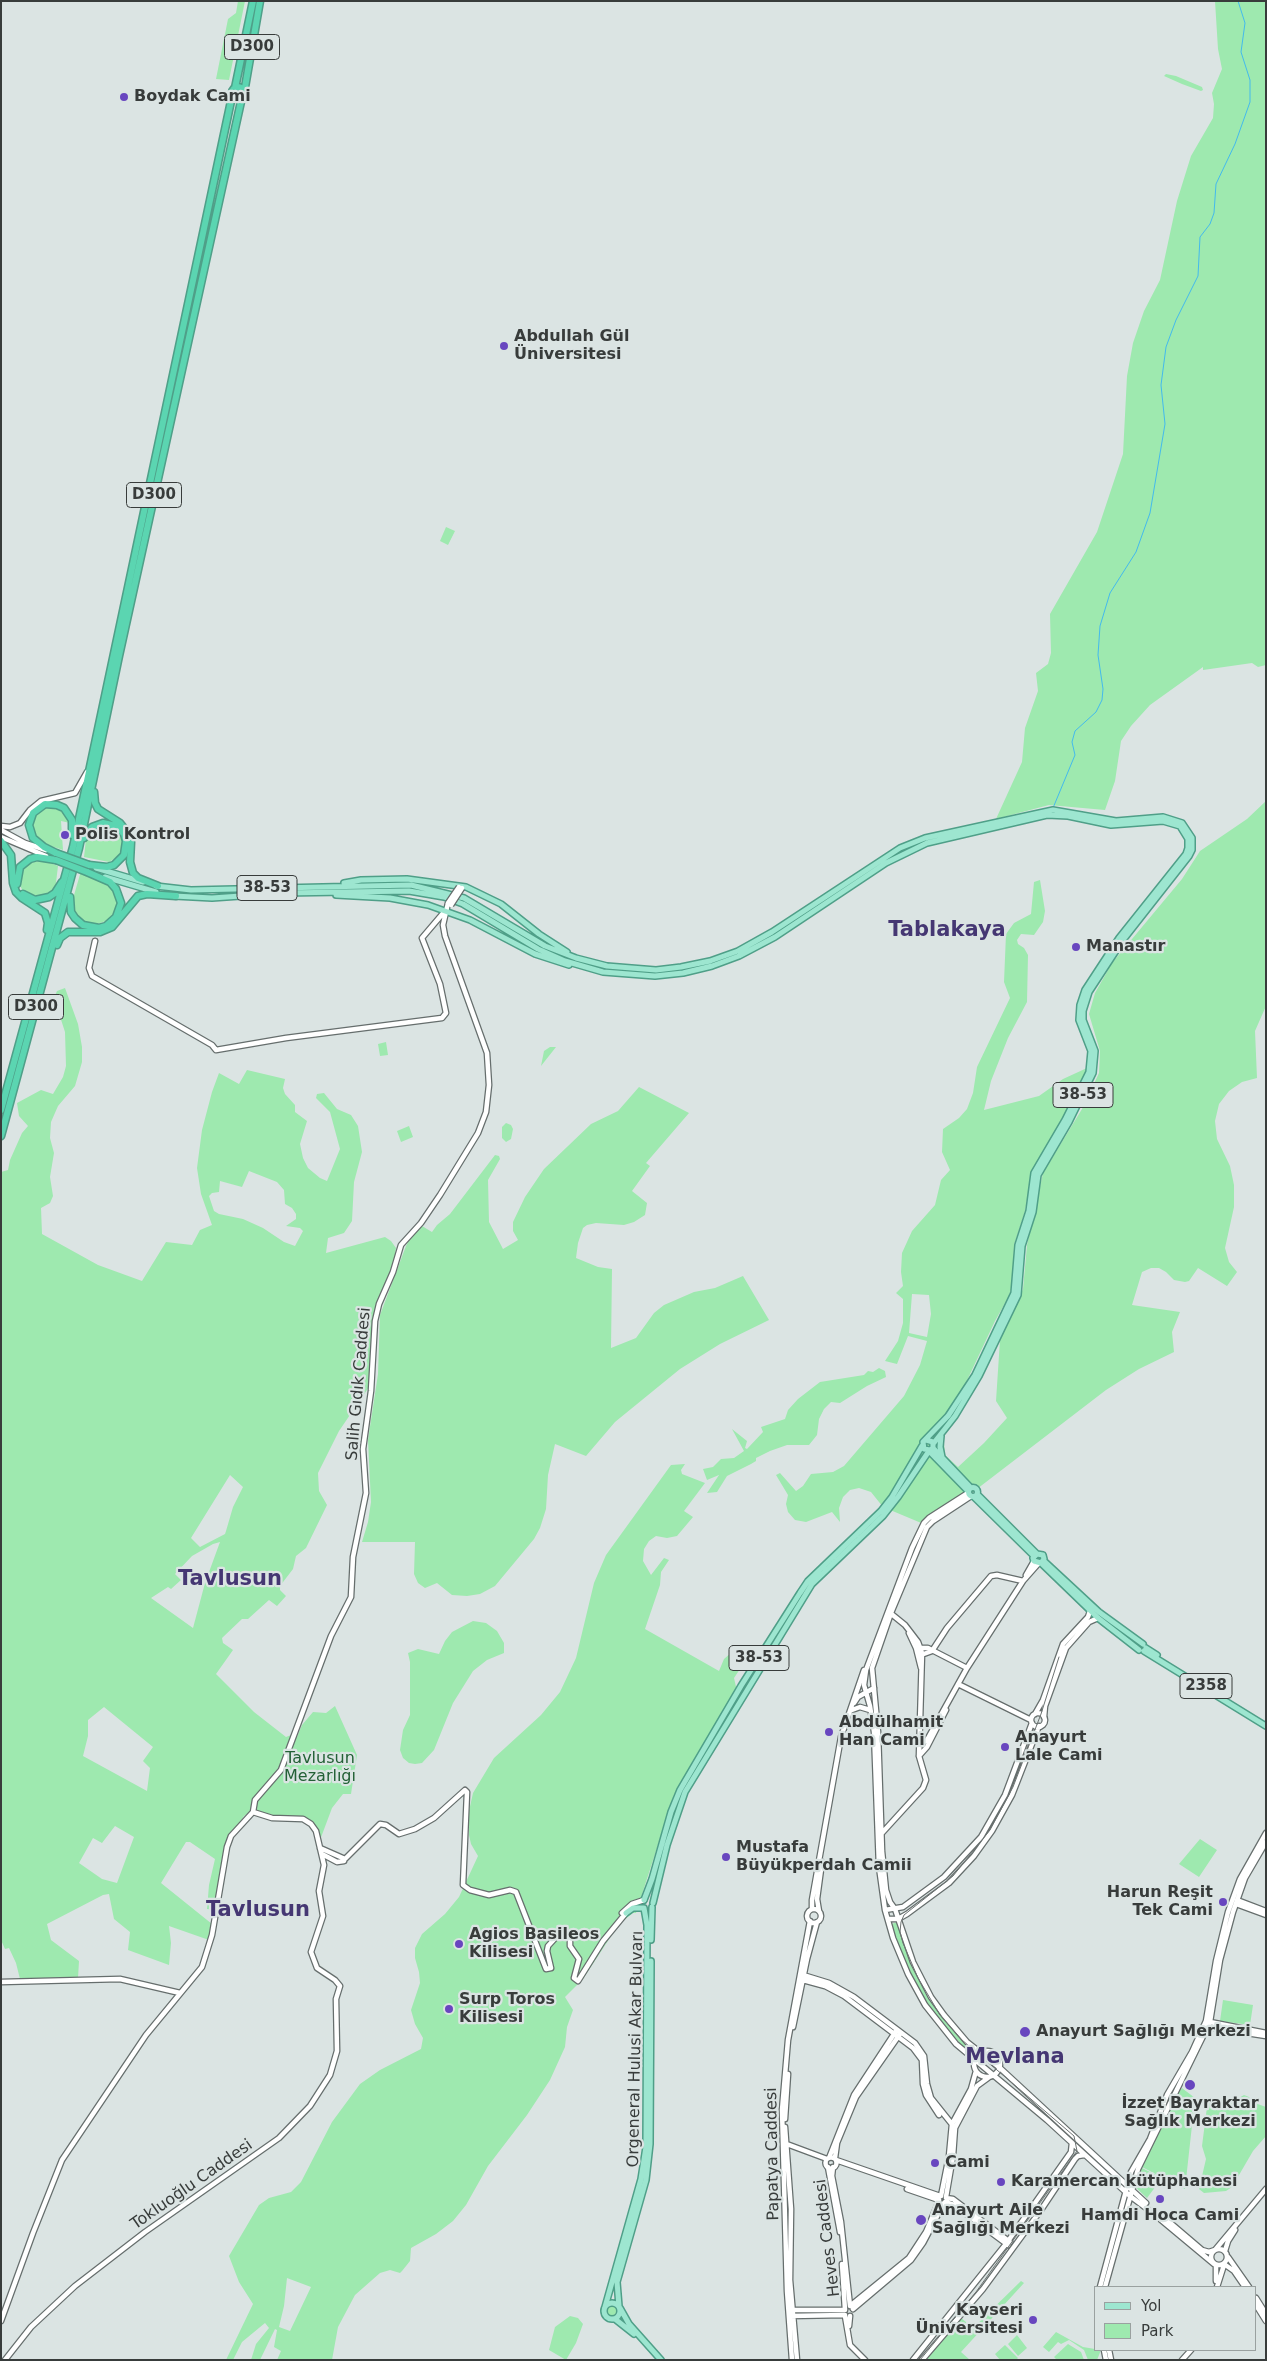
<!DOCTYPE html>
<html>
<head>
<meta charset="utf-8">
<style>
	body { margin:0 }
	#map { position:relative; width:1267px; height:2361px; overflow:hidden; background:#dbe4e3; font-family:"DejaVu Sans",sans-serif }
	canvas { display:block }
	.frame { position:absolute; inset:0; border:2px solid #383c3b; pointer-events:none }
	.legend { position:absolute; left:1094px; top:2286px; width:162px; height:65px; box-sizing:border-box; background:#dbe4e3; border:1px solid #9aa1a0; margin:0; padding:6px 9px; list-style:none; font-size:15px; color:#383c3b }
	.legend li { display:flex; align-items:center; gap:10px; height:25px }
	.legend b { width:25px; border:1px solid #9aa1a0 }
</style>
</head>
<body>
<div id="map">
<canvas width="1267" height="2361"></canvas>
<div class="frame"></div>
<ul class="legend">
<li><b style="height:6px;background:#9de6d0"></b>Yol</li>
<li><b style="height:14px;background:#9ee9af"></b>Park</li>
</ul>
</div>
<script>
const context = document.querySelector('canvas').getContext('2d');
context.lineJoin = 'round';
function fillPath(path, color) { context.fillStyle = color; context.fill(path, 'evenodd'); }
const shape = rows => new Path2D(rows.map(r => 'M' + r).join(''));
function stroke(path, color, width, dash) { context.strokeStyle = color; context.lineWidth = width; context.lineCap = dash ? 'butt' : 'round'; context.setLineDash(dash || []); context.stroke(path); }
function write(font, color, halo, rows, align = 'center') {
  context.font = font + ' "DejaVu Sans",sans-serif'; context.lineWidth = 4.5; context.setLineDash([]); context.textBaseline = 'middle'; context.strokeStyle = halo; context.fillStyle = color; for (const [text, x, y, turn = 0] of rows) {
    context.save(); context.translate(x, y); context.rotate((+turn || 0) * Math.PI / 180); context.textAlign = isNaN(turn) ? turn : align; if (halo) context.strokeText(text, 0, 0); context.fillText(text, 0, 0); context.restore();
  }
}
fillPath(shape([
	[238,1,245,1,229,80,216,79,228,19,236,13],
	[1215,1,1266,1,1266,665,1258,667,1252,663,1203,670,1203,667,1150,705,1131,726,1121,741,1115,781,1105,810,1049,805,996,819,1022,762,1025,728,1038,691,1036,673,1048,664,1051,653,1050,614,1097,532,1123,454,1127,376,1133,343,1144,311,1160,280,1177,201,1191,156,1213,118,1214,104,1212,93,1222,69,1218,49],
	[1166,74,1176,76,1202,87,1203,90,1201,91,1182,84,1164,76],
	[446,527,455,531,448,545,440,541],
	[1266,801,1266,1006,1255,1031,1257,1078,1242,1082,1229,1091,1219,1104,1215,1121,1217,1139,1230,1166,1234,1185,1234,1207,1225,1248,1229,1262,1237,1272,1227,1286,1198,1268,1189,1281,1185,1282,1174,1280,1166,1272,1159,1268,1151,1268,1142,1272,1132,1305,1180,1312,1172,1332,1174,1352,1139,1369,1106,1390,973,1492,931,1519,926,1525,883,1507,871,1492,859,1488,850,1490,843,1497,839,1508,840,1522,832,1512,806,1522,795,1520,788,1512,786,1504,788,1495,776,1475,780,1473,796,1491,803,1486,811,1474,833,1472,844,1466,904,1396,920,1365,927,1341,908,1336,897,1364,885,1361,898,1341,903,1323,903,1299,896,1293,903,1286,901,1272,902,1253,912,1231,935,1205,941,1180,950,1170,942,1152,943,1129,959,1118,967,1109,973,1093,977,1067,1010,998,1004,982,1006,934,1014,923,1031,914,1034,882,1040,880,1045,911,1043,922,1034,935,1021,934,1017,940,1018,944,1024,948,1028,955,1027,1002,1008,1038,991,1081,984,1110,1039,1096,1063,1079,1087,1068,1076,1094,1032,1171,1025,1211,1014,1245,1013,1283,1009,1296,995,1321,963,1389,934,1438,944,1443,945,1455,958,1467,984,1443,1007,1418,996,1401,1000,1340,1023,1289,1027,1245,1043,1173,1082,1109,1099,1073,1100,1051,1089,1014,1095,993,1112,963,1182,879,1200,851,1247,819],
	[912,1294,929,1295,931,1314,927,1337,909,1333],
	[48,807,63,811,70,823,61,821,63,850,45,844,36,837,31,826,35,815],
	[103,825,116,829,123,842,120,855,109,862,84,857,86,839,93,830],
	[43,860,58,866,55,891,40,899,24,893,19,884,22,869,30,863],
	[81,871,107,882,113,888,117,898,117,907,113,915,106,921,97,924,85,922,77,917,73,910,72,902],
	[65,988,78,1024,82,1047,82,1062,75,1086,58,1106,51,1122,50,1138,54,1153,50,1177,53,1196,50,1203,41,1208,42,1234,98,1265,142,1281,166,1242,192,1245,200,1230,212,1225,201,1194,197,1168,202,1130,212,1092,219,1073,239,1084,247,1070,285,1079,283,1088,285,1094,295,1105,295,1112,307,1121,300,1144,303,1158,308,1168,320,1178,327,1181,340,1149,330,1112,316,1098,317,1094,324,1093,337,1109,351,1115,358,1126,362,1152,354,1182,352,1221,344,1233,328,1238,326,1253,385,1237,391,1241,396,1248,394,1262,374,1313,369,1387,339,1431,318,1473,319,1491,327,1505,306,1548,296,1556,293,1569,280,1586,280,1590,286,1596,277,1606,269,1600,248,1619,242,1619,222,1638,223,1643,233,1650,216,1674,254,1712,286,1737,291,1735,297,1737,302,1725,313,1712,326,1713,335,1706,357,1755,351,1794,343,1794,332,1808,320,1840,316,1827,304,1817,272,1816,253,1810,244,1816,225,1846,215,1910,207,1909,209,1885,215,1859,190,1842,186,1842,161,1883,212,1924,209,1940,169,1926,171,1943,169,1965,128,1950,130,1932,114,1919,109,1894,103,1895,47,1924,51,1940,79,1961,78,1978,20,1979,16,1963,9,1948,5,1949,1,1940,1,1172,8,1170,10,1160,22,1133,28,1126,19,1116,17,1103,41,1090,53,1094,63,1077,66,1066,65,1032,54,998,57,991],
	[249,1171,277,1182,284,1190,285,1204,292,1208,296,1214,296,1219,286,1226,300,1228,303,1231,295,1246,284,1242,263,1228,243,1219,219,1214,214,1211,209,1196,212,1193,219,1192,220,1181,242,1187],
	[230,1475,243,1487,233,1507,226,1531,225,1534,200,1547,191,1538],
	[220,1542,205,1583,193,1628,151,1598,168,1587,171,1589,181,1580,175,1574,192,1556,213,1544],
	[104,1707,153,1747,143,1761,150,1768,147,1791,83,1756,88,1736,88,1720],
	[115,1826,134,1837,117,1883,102,1879,79,1863,93,1838,102,1843],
	[386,1042,388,1055,380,1056,378,1044],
	[550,1047,556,1047,541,1066,544,1051],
	[639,1087,689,1113,646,1163,650,1166,632,1191,647,1203,645,1215,634,1222,624,1225,596,1223,587,1225,583,1228,578,1243,576,1258,598,1267,612,1269,611,1348,636,1338,654,1313,664,1305,694,1292,715,1288,743,1276,769,1320,720,1344,680,1369,615,1422,586,1456,555,1444,548,1475,546,1509,540,1528,534,1539,495,1586,480,1594,467,1596,452,1595,437,1583,425,1588,418,1583,414,1574,415,1542,362,1542,368,1522,371,1502,368,1440,378,1374,380,1315,406,1246,411,1236,422,1226,432,1232,437,1225,450,1214,495,1155,499,1156,500,1159,488,1180,489,1222,503,1249,518,1240,513,1231,513,1222,525,1197,544,1169,591,1124,618,1111],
	[506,1123,511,1125,513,1129,511,1139,506,1142,502,1138,502,1127],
	[409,1126,413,1137,401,1142,397,1131],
	[879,1368,885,1371,886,1377,867,1386,840,1403,831,1402,824,1409,819,1419,817,1435,809,1445,787,1445,770,1451,756,1458,756,1461,751,1464,727,1476,717,1492,707,1493,719,1475,707,1480,703,1469,713,1467,721,1459,734,1458,744,1451,732,1429,747,1441,745,1448,747,1449,763,1432,761,1427,785,1419,788,1410,798,1399,820,1382,864,1375,868,1371,873,1372],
	[685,1464,681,1470,682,1474,705,1483,684,1511,693,1517,677,1536,667,1538,656,1536,649,1541,644,1549,643,1561,651,1575,664,1558,669,1560,661,1572,660,1585,645,1629,719,1671,724,1659,732,1652,740,1654,744,1663,734,1678,737,1691,674,1795,636,1913,633,1913,619,1924,583,1979,565,1997,573,2010,567,2027,565,2047,550,2080,527,2115,488,2166,466,2205,453,2221,436,2234,411,2248,410,2261,402,2271,400,2273,390,2270,380,2273,355,2295,338,2327,332,2360,277,2360,281,2351,274,2347,277,2330,275,2329,260,2360,251,2360,256,2344,269,2328,265,2323,242,2342,233,2360,226,2360,253,2304,239,2282,229,2256,259,2205,269,2198,291,2192,301,2182,332,2122,360,2084,380,2070,421,2049,423,2038,415,2024,411,2010,420,1983,419,1972,415,1958,415,1948,422,1934,445,1914,459,1897,478,1856,471,1844,469,1835,469,1811,473,1793,494,1758,541,1715,560,1692,576,1658,594,1583,606,1555,671,1465],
	[287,2278,311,2287,290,2331,279,2327,284,2306],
	[473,1621,486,1623,497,1631,504,1643,504,1653,487,1660,473,1671,453,1703,434,1750,422,1763,415,1764,409,1763,403,1758,400,1750,403,1730,410,1715,410,1662,408,1653,418,1649,439,1654,445,1641,452,1632],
	[1200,1839,1217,1850,1199,1877,1179,1864],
	[897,1922,909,1956,929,1997,977,2052,973,2057,931,2012,905,1964,889,1925],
	[1223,2000,1253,2005,1250,2025,1220,2021],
	[1182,2088,1195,2098,1185,2189,1142,2167,1170,2104],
	[1244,2095,1249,2097,1252,2102,1266,2107,1266,2136,1253,2151,1232,2187,1226,2191,1204,2193,1199,2189,1206,2159,1202,2146,1208,2099,1230,2103],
	[1140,2167,1162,2178,1147,2198,1134,2186],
	[1021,2281,1024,2283,961,2352,970,2360,924,2360,960,2317,973,2328],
	'605 2310a6 6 0 1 1 12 0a6 6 0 1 1-12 0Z',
	[570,2316,578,2318,583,2324,576,2343,566,2360,549,2350,555,2327],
	[1056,2332,1083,2347,1101,2350,1097,2360,1088,2360,1084,2350,1069,2340,1061,2344,1058,2342,1049,2352,1043,2347],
	[1017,2335,1027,2348,1018,2356,1008,2344],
	[1068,2344,1081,2352,1084,2360,1057,2360,1054,2357],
	[1005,2345,1018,2358,1016,2360,1000,2360,995,2354]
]), '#9ee9af');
stroke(shape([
	[1053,808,1075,755,1072,742,1075,731,1096,712,1102,700,1103,689,1098,655,1100,626,1110,593,1136,552,1150,513,1165,424,1161,385,1166,347,1176,320,1198,276,1200,237,1210,224,1214,213,1216,184,1235,144,1250,102,1250,80,1241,52,1245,23,1238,1]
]), '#43baed', 1);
const secondary = shape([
	[1,826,10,827,20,823,30,810,41,801,75,793,87,772],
	[1,830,25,843,46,850],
	[1,837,46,856],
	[95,941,89,968,92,976,212,1045,216,1050,286,1038,442,1018,446,1013,440,984,422,938,445,911],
	[968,1493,929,1518,924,1523,912,1548,866,1670,864,1685,870,1706,874,1732,879,1867,885,1910,893,1938,908,1974,925,2005,956,2044,1047,2120,1130,2196,1154,2214,1214,2264],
	[971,1496,933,1521,927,1527,891,1613,872,1668,878,1732,882,1851,886,1890,890,1902,895,1909,913,1962,931,1997,944,2015,967,2042,1000,2068,1146,2203],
	[1026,1575,1034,1561],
	[909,1633,916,1648,921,1668],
	[916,1648,928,1648,967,1668],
	[918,1654,921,1655,932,1651,947,1628,991,1576,997,1575,1023,1581],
	[958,1684,1031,1720],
	[854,1703,858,1697,874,1688],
	[852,1710,860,1707,870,1710],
	'1031 1720a7 7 0 1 1 14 0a7 7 0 1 1-14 0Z',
	[1035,1714,1043,1700,1063,1644,1088,1617,1090,1611],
	[1044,1717,1045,1706,1066,1648,1089,1622,1098,1618],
	[919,1745,927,1740,967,1668,1023,1581,1038,1564],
	[919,1756,927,1747,946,1710],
	[253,1812,255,1800,281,1770,331,1636,351,1597,353,1557,366,1493,363,1449,371,1391,375,1321,379,1304,393,1272,401,1245,421,1223,440,1195,478,1133,486,1112,489,1085,487,1053,445,936,443,925,448,903],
	[882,1833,923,1788,926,1780,919,1756,922,1653,918,1642,905,1625,889,1612],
	[320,1848,345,1859,380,1824,386,1825,399,1834,415,1829,434,1818,465,1790,467,1792,463,1885,470,1890,489,1895,510,1890,516,1892,546,1969,551,1968,547,1951,548,1946,559,1934,567,1932,570,1936,570,1946,579,1959,574,1978,578,1981,603,1941,626,1913],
	[322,1854,337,1862,344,1861],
	[1237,1900,1266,1911],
	[1236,1904,1266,1915],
	[812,1909,812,1900,841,1737,864,1670],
	'807 1916a7 7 0 1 1 14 0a7 7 0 1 1-14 0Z',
	[885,1910,903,1907,944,1877,981,1837,1005,1795,1032,1723],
	[819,1911,817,1899,822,1862],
	[622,1913,632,1904,644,1900],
	[888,1919,898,1919,907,1914,949,1883,974,1856,992,1831,1012,1795,1039,1726],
	[803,1975,829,1983,854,1997,915,2043,924,2056,927,2084,931,2098,955,2128],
	[803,1980,825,1986,844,1996,913,2048,922,2060,923,2084,926,2095,939,2115],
	[1,1982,120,1979,180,1993],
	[1210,2022,1266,2033],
	[793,2027,807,1959,817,1922],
	[1208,2027,1266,2036],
	'974 2064a13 13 0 1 1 26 0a13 13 0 1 1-26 0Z',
	[785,2119,788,2074],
	[785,2127,791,2209,790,2280,797,2360],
	[784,2143,827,2159],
	'825.5 2163a5.5 5.5 0 1 1 11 0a5.5 5.5 0 1 1-11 0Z',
	[829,2158,854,2095,896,2031,899,2031,900,2034,856,2097,837,2143,835,2158],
	[836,2160,940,2196],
	[828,2167,840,2232],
	[833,2167,832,2176,841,2222,850,2306,909,2258,926,2232,939,2201],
	[907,2189,939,2200],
	[941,2196,949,2156,952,2124,971,2089,976,2071],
	[946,2197,953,2156,955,2128,977,2086,988,2078],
	[946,2198,953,2199,1010,2242],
	[945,2202,954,2205,1008,2245],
	[1168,2221,1202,2250,1209,2252,1215,2250],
	'1211 2257a8 8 0 1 1 16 0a8 8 0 1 1-16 0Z',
	[1215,2250,1266,2189],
	[1225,2251,1228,2241,1235,2230],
	[1228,2257,1249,2287],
	[1224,2264,1234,2271,1245,2287],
	[1216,2265,1216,2281],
	[1100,2287,1131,2172,1150,2139,1167,2095,1192,2052,1206,2021,1216,1961,1228,1912,1240,1879,1266,1833],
	[1105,2287,1138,2169,1210,2022,1220,1960,1233,1912,1245,1878,1266,1842],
	[1217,2287,1224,2265],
	[1256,2298,1266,2314],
	[1256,2305,1266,2321],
	[853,2309,911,2260,923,2243,944,2203],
	[791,2310,845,2310,842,2264],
	[790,2316,845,2315],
	[845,2316,850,2345,865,2360],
	[1,2321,33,2233,62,2160,146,2035,202,1967,212,1935,227,1847,231,1836,253,1812],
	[849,2326,850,2316],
	[1104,2350,1106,2360],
	[1109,2350,1111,2360],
	[5,2360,31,2327,75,2286,145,2232,279,2138,310,2106,330,2075,337,2051,336,1999,340,1986,335,1980,317,1968,311,1952,323,1916,319,1891,324,1865,316,1831,311,1824,303,1819,272,1818,253,1812],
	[792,2360,787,2291,782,2110,788,2040,810,1921],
	[913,2360,1006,2244,1071,2152,1072,2143],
	[922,2360,983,2289,1041,2210,1075,2159,1078,2156,1084,2155],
	[1182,2360,1191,2350]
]);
const primary = shape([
	[96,868,143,882],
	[105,877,156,892],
	[344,883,361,880,407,879,466,887,501,904,539,934,567,952],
	[156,886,191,890,411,885,464,898,545,946,576,958,607,966,656,970,681,967,710,961,738,951,772,932,900,848,925,838,1053,810,1116,821,1163,817,1182,823,1192,838,1192,850,1189,856,1123,940,1089,992,1083,1011,1083,1020,1095,1051,1093,1073,1069,1122,1038,1175,1033,1212,1022,1246,1018,1295,979,1376,955,1416,933,1444],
	[336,895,390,898,428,905,470,920,535,954,569,965],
	[174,896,212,898,284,893,409,891,444,897,463,904,538,949,565,961,603,972,655,976,683,973,712,966,739,956,775,937,886,863,927,843,1047,815,1068,816,1111,825,1163,821,1180,826,1188,839,1188,848,1186,854,1119,938,1085,990,1080,1005,1079,1020,1091,1051,1089,1072,1065,1120,1034,1173,1029,1211,1018,1245,1014,1293,975,1375,948,1416,923,1442,924,1449,930,1450,933,1448,933,1442,926,1440],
	[941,1436,940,1447,942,1457],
	[933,1448,971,1488],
	'968.5 1492a4.5 4.5 0 1 1 9 0a4.5 4.5 0 1 1-9 0Z',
	[977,1494,1037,1554,1043,1555,1044,1559,1041,1563,1034,1561,1033,1558,1037,1554],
	[974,1497,1034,1556],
	[1044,1561,1099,1612,1143,1644],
	[1041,1563,1098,1618,1139,1650],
	[1146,1648,1157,1655],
	[1144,1651,1266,1726],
	[644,1900,652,1879,671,1812,680,1790,741,1686,800,1593,808,1581,881,1511,892,1497,922,1446],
	[653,1903,667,1845,685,1792,812,1584,883,1516,898,1497,929,1451,968,1491],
	[651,1940,652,1907],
	'604 2311a8 8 0 1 1 16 0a8 8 0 1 1-16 0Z',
	[619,2306,617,2282,646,2180,650,2144,651,1961],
	[605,2307,641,2179,646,2147,647,1925,644,1908,633,1908,626,1913],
	[620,2308,629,2324,661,2360],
	[615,2319,634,2334]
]);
const highway = shape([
	'232 93a6 6 0 1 1 12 0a6 6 0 1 1-12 0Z',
	[235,88,253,1],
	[244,93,260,1],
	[94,792,95,803,98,809,120,823,127,832,131,842,130,862,133,873,138,878,158,886],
	[84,838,92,827,103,823,116,826,124,834,126,841,124,855,114,865,107,867,89,865],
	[1,841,11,855,13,883,16,892,22,898,45,913,48,923,47,930],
	[56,853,44,847,33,838,29,825,33,813,45,804,57,805,64,808,72,820,72,835],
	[17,884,20,867,30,859,37,857,56,860],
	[23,894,35,900,49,897,55,893,62,882],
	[70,897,71,912,75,918,83,925,99,928,106,926,116,917,121,903,116,889,110,882,87,872],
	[57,945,60,938,68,932,100,932,112,927,138,896,147,894,176,896],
	[1,1110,73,847,231,101,233,98],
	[1,1136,79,848,119,656,242,97]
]);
stroke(secondary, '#666e6d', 7);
stroke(primary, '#4f9f88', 8);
stroke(highway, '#4f9f88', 9);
stroke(secondary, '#fff', 4.5);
stroke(primary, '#9de6d0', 5);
stroke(highway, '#5bd5b1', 6);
stroke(shape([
	[920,2360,976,2292,1077,2151,1074,2136,962,2040,940,2015,918,1978,903,1943,900,1932,901,1922,904,1915,953,1876,990,1830,1013,1787,1041,1714,1059,1657]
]), '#6d7372', 1);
const secondaryBridge = shape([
	[448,903,459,887],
	[451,905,462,888]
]);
const highwayBridge = shape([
	[56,853,89,865],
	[56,860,87,872]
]);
stroke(secondaryBridge, '#666e6d', 7, []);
stroke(highwayBridge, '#4f9f88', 9, []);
stroke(secondaryBridge, '#fff', 4.5);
stroke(highwayBridge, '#5bd5b1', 6);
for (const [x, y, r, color] of [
	[124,97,5,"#6846bf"],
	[504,346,5,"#6846bf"],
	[65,835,5,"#6846bf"],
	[1076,947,5,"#6846bf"],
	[829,1732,5,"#6846bf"],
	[1005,1747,5,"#6846bf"],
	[726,1857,5,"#6846bf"],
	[1223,1902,5,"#6846bf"],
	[459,1944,5,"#6846bf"],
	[449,2009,5,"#6846bf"],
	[1025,2032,6,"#6846bf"],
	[1190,2085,6,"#6846bf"],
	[935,2163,5,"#6846bf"],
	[1001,2182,5,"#6846bf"],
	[1160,2199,5,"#6846bf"],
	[921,2220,6,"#6846bf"],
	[1033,2320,5,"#6846bf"]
]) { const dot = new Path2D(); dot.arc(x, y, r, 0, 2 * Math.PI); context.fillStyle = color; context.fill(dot); stroke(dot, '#dbe4e3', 2); }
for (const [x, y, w] of [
	[252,47,55],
	[154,495,55],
	[267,888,60],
	[36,1007,55],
	[1083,1095,60],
	[759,1658,60],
	[1206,1686,52]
]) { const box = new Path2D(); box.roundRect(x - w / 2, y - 12.5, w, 25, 4); context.fillStyle = '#dbe4e3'; context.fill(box); stroke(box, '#383c3b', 1); }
write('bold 15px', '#383c3b', null, [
	["D300",252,47],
	["D300",154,495],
	["38-53",267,888],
	["D300",36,1007],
	["38-53",1083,1095],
	["38-53",759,1658],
	["2358",1206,1686]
]);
write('bold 16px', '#383c3b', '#dbe4e3', [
	["Boydak Cami",134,97],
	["Abdullah Gül",514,337],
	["Üniversitesi",514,355],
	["Polis Kontrol",75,835],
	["Manastır",1086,947],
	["Abdülhamit",839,1723],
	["Han Cami",839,1741],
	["Anayurt",1015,1738],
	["Lale Cami",1015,1756],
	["Mustafa",736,1848],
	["Büyükperdah Camii",736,1866],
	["Harun Reşit",1213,1893,"right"],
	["Tek Cami",1213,1911,"right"],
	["Agios Basileos",469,1935],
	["Kilisesi",469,1953],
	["Surp Toros",459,2000],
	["Kilisesi",459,2018],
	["Anayurt Sağlığı Merkezi",1036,2032],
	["İzzet Bayraktar",1190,2104,"center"],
	["Sağlık Merkezi",1190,2122,"center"],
	["Cami",945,2163],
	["Karamercan kütüphanesi",1011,2182],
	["Anayurt Aile",932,2211],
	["Sağlığı Merkezi",932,2229],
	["Hamdi Hoca Cami",1160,2216,"center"],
	["Kayseri",1023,2311,"right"],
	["Üniversitesi",1023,2329,"right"]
], 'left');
write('16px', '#383c3b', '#dbe4e3', [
	["Salih Gıdık Caddesi",359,1384,-85],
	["Orgeneral Hulusi Akar Bulvarı",636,2049,-89],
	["Papatya Caddesi",773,2154,-91],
	["Tokluoğlu Caddesi",192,2185,-35],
	["Heves Caddesi",828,2238,-97]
]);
write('16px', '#236136', '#dbe4e3', [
	["Tavlusun",320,1759],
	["Mezarlığı",320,1777]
]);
write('bold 21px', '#453773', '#dbe4e3', [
	["Tablakaya",947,931],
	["Tavlusun",230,1580],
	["Tavlusun",258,1911],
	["Mevlana",1015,2058]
]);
</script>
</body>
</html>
